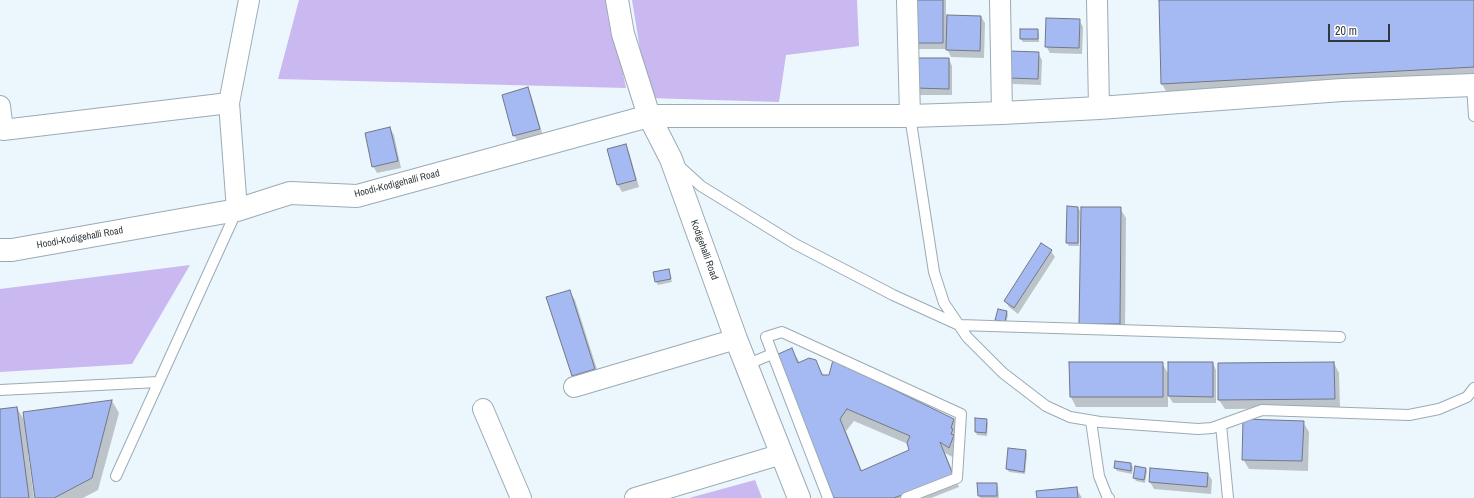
<!DOCTYPE html>
<html>
<head>
<meta charset="utf-8">
<style>
	body { margin:0 }
	#map { position:relative; width:1474px; height:498px; overflow:hidden; background:#ecf6fd; font-family:"Archivo Narrow",sans-serif }
	canvas { display:block }
	.scale { position:absolute; left:1328px; top:24px; width:62px; height:18px; box-sizing:border-box; border:2px solid #32393d; border-top:0; padding-left:5px; font-size:12px; line-height:14px; white-space:nowrap; color:#32393d; -webkit-text-stroke:3px #fff; paint-order:stroke }
</style>
</head>
<body>
<div id="map">
<canvas width="1474" height="498"></canvas>
<div class="scale">20 m</div>
</div>
<script>
const context = document.querySelector('canvas').getContext('2d');
context.lineJoin = 'round';
function fillPath(path, color) { context.fillStyle = color; context.fill(path, 'evenodd'); }
const shape = rows => new Path2D(rows.map(r => 'M' + r).join(''));
function stroke(path, color, width, dash) { context.strokeStyle = color; context.lineWidth = width; context.lineCap = dash ? 'butt' : 'round'; context.setLineDash(dash || []); context.stroke(path); }
function write(font, color, halo, rows, align = 'center') {
  context.font = font + ' "Archivo Narrow",sans-serif'; context.lineWidth = 3.5; context.setLineDash([]); context.textBaseline = 'middle'; context.strokeStyle = halo; context.fillStyle = color; for (const [text, x, y, turn = 0] of rows) {
    context.save(); context.translate(x, y); context.rotate((+turn || 0) * Math.PI / 180); context.textAlign = isNaN(turn) ? turn : align; if (halo) context.strokeText(text, 0, 0); context.fillText(text, 0, 0); context.restore();
  }
}
fillPath(shape([
	[299,0,608,0,626,88,278,79],
	[632,0,857,0,859,46,786,55,779,102,648,98],
	[190,265,132,364,0,372,0,289],
	[755,480,762,498,689,498]
]), '#cab8f0');
fillPath(shape([
	[912,0,946,0,946,16,981,17,985,23,984,58,951,57,947,49,916,49],
	[1160,0,1474,0,1474,83,1171,100,1162,84],
	[1079,20,1083,27,1082,54,1050,53,1046,46],
	[1037,30,1039,33,1039,42,1023,42,1021,39],
	[1038,53,1042,60,1041,85,1013,84,1010,78],
	[949,59,952,66,952,95,920,95,916,88],
	[527,88,531,95,543,136,518,142,514,135],
	[390,128,394,135,401,168,377,173,373,166],
	[626,145,629,152,639,187,622,192,618,185,608,150],
	[1078,208,1080,211,1079,246,1069,246,1067,243],
	[1120,208,1126,218,1125,334,1080,323],
	[1051,251,1055,257,1018,314,1009,307,1005,301],
	[668,270,672,282,658,285,656,282],
	[569,291,575,300,600,379,578,386,573,376,548,298],
	[1007,312,1008,315,1006,324,998,323,996,319],
	[792,350,800,363,815,360,824,376,829,376,834,362,954,420,961,432,956,459,945,453,959,487,931,498,835,498],
	[854,421,908,444,910,451,862,471,846,431],
	[1162,363,1169,375,1213,363,1216,370,1216,403,1173,403,1168,395,1168,407,1076,407,1071,397],
	[1334,363,1339,373,1340,408,1225,409,1219,400],
	[112,401,119,413,98,490,83,498,36,498,30,453,28,453,34,498,0,498,0,410,17,408,26,423],
	[976,419,986,420,988,423,987,436,977,435,976,432],
	[1303,422,1309,432,1308,471,1249,469,1243,459],
	[1009,449,1026,451,1027,454,1025,474,1009,472,1007,469],
	[1115,462,1131,464,1133,467,1132,474,1117,471,1115,468],
	[1146,469,1147,472,1145,483,1136,481,1134,478],
	[1208,474,1212,480,1211,494,1154,489,1150,482],
	[978,484,996,484,998,487,999,498,980,498],
	[1076,488,1082,498,1038,498]
]), '#0003');
const building = shape([
	[911,0,943,0,943,43,911,43,911,0],
	[1159,0,1474,0,1474,67,1161,84,1159,0],
	[947,15,981,16,980,51,946,50,947,15],
	[1046,18,1080,19,1079,48,1045,47,1046,18],
	[1020,29,1038,29,1038,39,1020,39,1020,29],
	[1009,51,1039,52,1038,79,1009,78,1009,51],
	[916,58,949,58,949,89,915,88,916,58],
	[528,87,540,129,513,136,502,95,528,87],
	[390,127,398,161,372,167,365,133,390,127],
	[626,144,636,180,617,185,607,149,626,144],
	[1067,206,1078,207,1078,243,1066,243,1067,206],
	[1081,207,1121,207,1120,324,1079,324,1081,207],
	[1041,243,1052,250,1014,308,1004,301,1041,243],
	[669,269,671,279,655,282,653,272,669,269],
	[570,290,595,369,572,376,546,297,570,290],
	[998,309,1007,311,1005,322,995,320,998,309],
	[792,348,798,363,809,358,816,360,822,375,829,375,833,360,954,419,951,428,953,429,951,434,954,435,949,448,940,442,953,475,894,498,834,498,776,355,792,348],
	[847,409,910,436,907,443,909,450,861,471,840,419,847,409],
	[1069,362,1163,362,1163,397,1070,397,1069,362],
	[1168,362,1213,362,1213,397,1168,396,1168,362],
	[1334,362,1335,399,1218,400,1218,363,1334,362],
	[112,400,92,478,54,498,35,498,23,412,112,400],
	[17,407,29,498,0,498,0,409,17,407],
	[975,418,987,419,986,433,975,432,975,418],
	[1243,419,1304,421,1302,461,1242,460,1243,419],
	[1008,448,1026,450,1024,472,1006,469,1008,448],
	[1115,461,1131,463,1131,471,1114,468,1115,461],
	[1135,466,1146,468,1144,480,1133,478,1135,466],
	[1150,468,1208,473,1207,487,1149,482,1150,468],
	[977,483,997,483,997,496,978,496,977,483],
	[1077,487,1078,498,1037,498,1036,491,1077,487]
]);
fillPath(building, '#a5baf2');
stroke(building, '#727786', 1);
const lane = shape([
	[1472,86,1474,116],
	[910,116,934,272,944,303,967,337,1003,373,1046,406,1070,417,1100,422,1198,429,1212,428,1262,410,1409,415,1439,409,1467,397,1474,388],
	[679,166,701,186,795,244,893,295,959,325,1340,337],
	[746,365,772,354],
	[0,390,158,382],
	[1091,421,1099,476,1107,496,1109,498],
	[1221,425,1228,498],
	[116,476,237,210],
	[828,498,766,337,782,332,961,414,957,478,906,498]
]);
const street = shape([
	[907,0,910,116],
	[1000,0,1002,113],
	[1097,0,1099,108],
	[0,106,3,130,229,103],
	[237,210,229,103,249,0],
	[574,387,736,339],
	[483,409,521,498],
	[635,498,782,454]
]);
const secondary = shape([
	[617,0,623,34,649,116,671,159,736,339,799,498],
	[0,250,12,250,237,210,290,193,357,196,649,116,910,116,1002,113,1099,108,1342,90,1474,85]
]);
stroke(lane, '#9babb5', 12);
stroke(street, '#9babb5', 22);
stroke(secondary, '#9babb5', 24);
stroke(lane, '#fff', 10);
stroke(street, '#fff', 20);
stroke(secondary, '#fff', 22);
write('10px', '#32393d', '#fff', [
	["Hoodi-Kodigehalli Road",397,184,-14],
	["Hoodi-Kodigehalli Road",80,238,-10],
	["Kodigehalli Road",704,250,70]
]);
</script>
</body>
</html>
